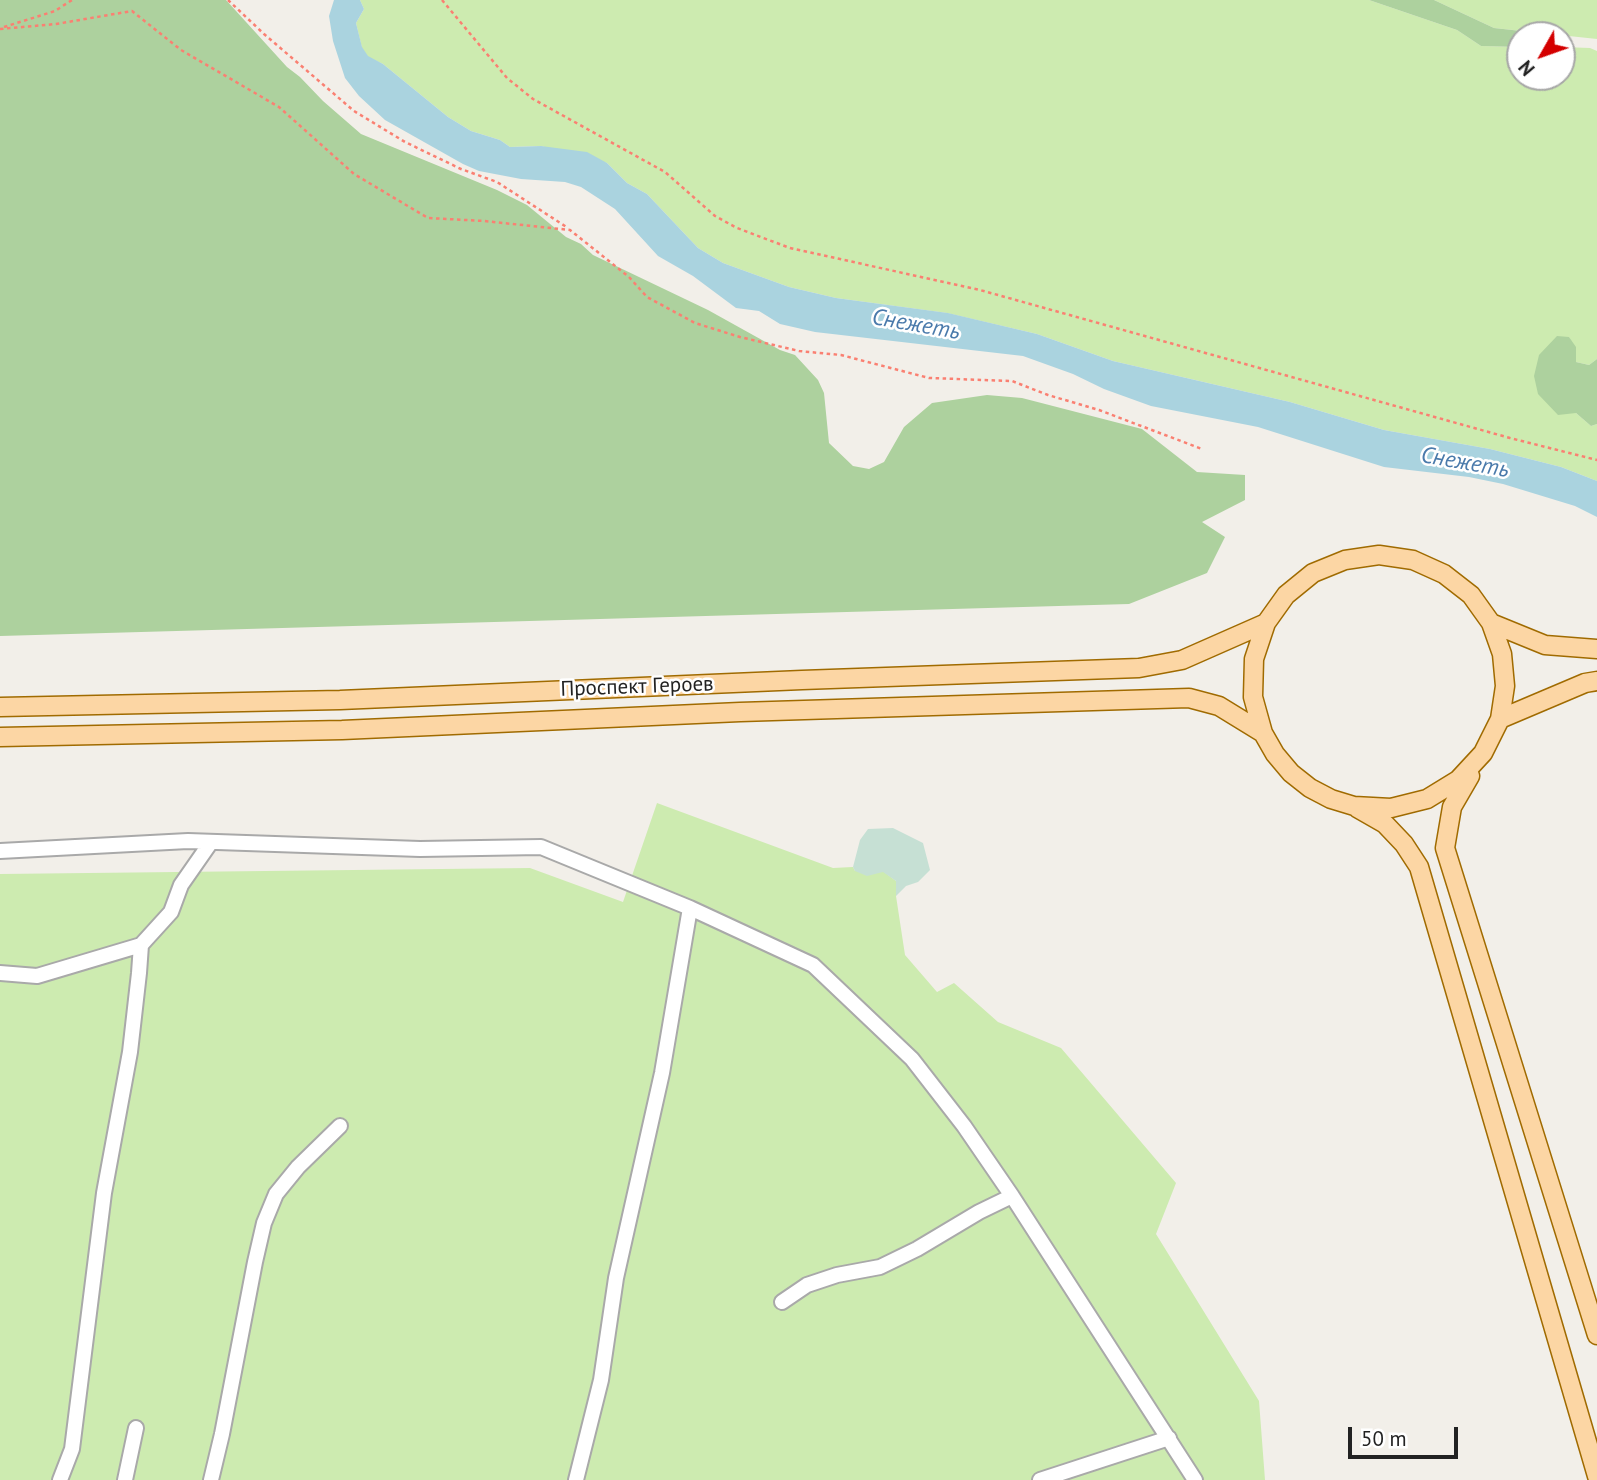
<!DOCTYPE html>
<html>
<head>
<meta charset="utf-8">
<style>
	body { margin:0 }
	#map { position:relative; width:1597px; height:1480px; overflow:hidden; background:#f2efe9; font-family:"PT Sans",sans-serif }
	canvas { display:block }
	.north { position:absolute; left:1506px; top:21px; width:70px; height:70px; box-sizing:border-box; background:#fff; border:2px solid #a7a7a7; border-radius:50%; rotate:230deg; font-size:19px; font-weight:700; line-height:28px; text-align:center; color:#222 }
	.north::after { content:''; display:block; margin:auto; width:24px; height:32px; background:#d40000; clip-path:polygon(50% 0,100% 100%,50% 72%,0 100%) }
	.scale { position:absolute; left:1348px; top:1427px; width:110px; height:32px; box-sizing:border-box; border:4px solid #222; border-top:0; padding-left:9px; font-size:21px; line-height:24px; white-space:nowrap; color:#222; -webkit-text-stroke:5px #fff; paint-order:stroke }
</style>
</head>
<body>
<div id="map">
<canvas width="1597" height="1480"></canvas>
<div class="north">N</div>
<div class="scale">50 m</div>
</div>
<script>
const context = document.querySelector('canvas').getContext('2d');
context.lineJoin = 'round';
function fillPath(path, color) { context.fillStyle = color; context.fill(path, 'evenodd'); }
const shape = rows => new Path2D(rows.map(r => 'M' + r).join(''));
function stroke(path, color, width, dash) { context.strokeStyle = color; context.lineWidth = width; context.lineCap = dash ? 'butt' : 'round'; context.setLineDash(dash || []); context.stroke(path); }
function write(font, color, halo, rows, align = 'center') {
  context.font = font + ' "PT Sans",sans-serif'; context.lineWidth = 5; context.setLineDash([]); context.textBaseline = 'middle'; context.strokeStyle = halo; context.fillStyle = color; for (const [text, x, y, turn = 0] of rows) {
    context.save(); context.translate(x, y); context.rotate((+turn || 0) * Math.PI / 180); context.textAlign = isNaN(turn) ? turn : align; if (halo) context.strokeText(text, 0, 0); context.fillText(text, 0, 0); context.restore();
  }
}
fillPath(shape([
	[360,0,1369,0,1457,30,1481,46,1520,47,1520,77,1562,77,1562,47,1590,48,1597,51,1597,359,1589,365,1576,362,1569,337,1576,413,1591,426,1597,424,1597,481,1561,467,1490,449,1384,430,1290,402,1113,361,1037,334,947,313,836,298,789,287,723,263,698,248,647,194,627,183,607,163,541,146,510,147,500,140,471,131,448,117,383,64,368,57,362,48,356,23,364,9],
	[1434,0,1597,0,1597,39,1494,28],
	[657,803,833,868,853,867,855,871,883,871,896,881,896,896,905,955,937,992,954,983,998,1022,1061,1048,1176,1183,1156,1234,1259,1401,1265,1480,0,1480,0,874,530,868,623,902]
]), '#cdebb0');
fillPath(shape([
	[0,0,226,0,287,67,300,77,323,101,361,134,497,190,527,205,566,237,581,244,593,255,708,310,780,350,795,355,818,380,824,393,829,443,853,466,869,469,884,462,904,427,932,403,987,395,1022,398,1142,429,1197,472,1245,475,1245,500,1202,522,1225,537,1207,573,1129,604,0,636],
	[1369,0,1434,0,1494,28,1558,35,1520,35,1520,47,1481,46,1457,30],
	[1557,336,1569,337,1576,347,1576,362,1589,365,1597,359,1597,424,1591,426,1576,413,1558,415,1538,394,1534,376,1539,355]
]), '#add19e');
fillPath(shape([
	[893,828,923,843,930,870,918,882,906,886,896,896,896,881,883,872,867,876,855,871,853,867,860,840,868,829]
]), '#c6e0d4');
fillPath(shape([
	[334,0,360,0,364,9,356,23,362,47,368,56,383,64,448,117,471,131,500,140,510,147,541,146,587,152,607,163,627,183,647,194,698,248,723,263,789,287,836,298,948,313,1037,334,1113,361,1290,402,1384,430,1490,449,1561,467,1597,481,1597,517,1575,506,1503,484,1469,477,1384,467,1258,427,1151,406,1104,389,1073,374,1023,356,815,332,780,324,759,311,736,308,693,276,658,256,615,209,581,187,565,182,521,179,479,171,463,164,385,120,359,96,345,78,333,41,329,16]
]), '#aad3df');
const minor = shape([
	[0,851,188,841,420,849,541,847,690,908,813,965,912,1059,964,1126,1012,1196,1195,1480],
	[0,973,37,976,141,945,171,912,181,885,211,842],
	[782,1302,807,1285,837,1275,880,1267,917,1249,979,1212,1012,1196],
	[60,1480,72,1449,104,1193,130,1052,139,973,141,945],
	[125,1480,136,1428],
	[211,1480,222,1434,255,1262,264,1223,276,1194,298,1167,340,1126],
	[576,1480,601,1380,616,1278,662,1073,690,908],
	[1040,1480,1169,1438]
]);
const major = shape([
	[1491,623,1502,654,1505,686,1500,719,1483,753,1458,780,1427,799,1391,808,1354,806,1331,799,1310,788,1291,773,1275,754,1263,733,1253,697,1254,659,1266,623,1286,595,1313,573,1345,560,1379,555,1413,560,1444,574,1471,595,1491,623,1545,645,1597,649],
	[0,707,340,700,802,680,1139,668,1182,660,1266,623],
	[1500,719,1585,683,1597,681],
	[0,737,342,730,740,712,1189,698,1219,706,1263,733],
	[1470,776,1452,807,1445,848,1597,1335],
	[1357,808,1385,824,1404,844,1419,867,1597,1476]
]);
stroke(minor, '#a9a9a9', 18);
stroke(major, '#a06b00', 21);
stroke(shape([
	[228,0,264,34,354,111,405,142,461,169,497,182,568,228],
	[442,0,507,78,533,99,665,172,715,216,737,228,790,248,980,290,1510,438,1597,460],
	[4,27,55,11,72,0],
	[0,29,56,24,132,11,181,50,279,107,354,174,428,218,484,221,570,230,629,277,647,297,695,323,740,337,799,351,841,355,929,378,1012,381,1048,395,1099,410,1202,449]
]), '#fa8072', 2.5, [3.5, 3.5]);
stroke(minor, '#fff', 14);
stroke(major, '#fcd6a4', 18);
write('21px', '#222', '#fff', [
	["Проспект Героев",637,687,-2]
]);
write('italic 23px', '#4a7aab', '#fff', [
	["Снежеть",916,325,10],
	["Снежеть",1465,463,10]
]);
</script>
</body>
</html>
